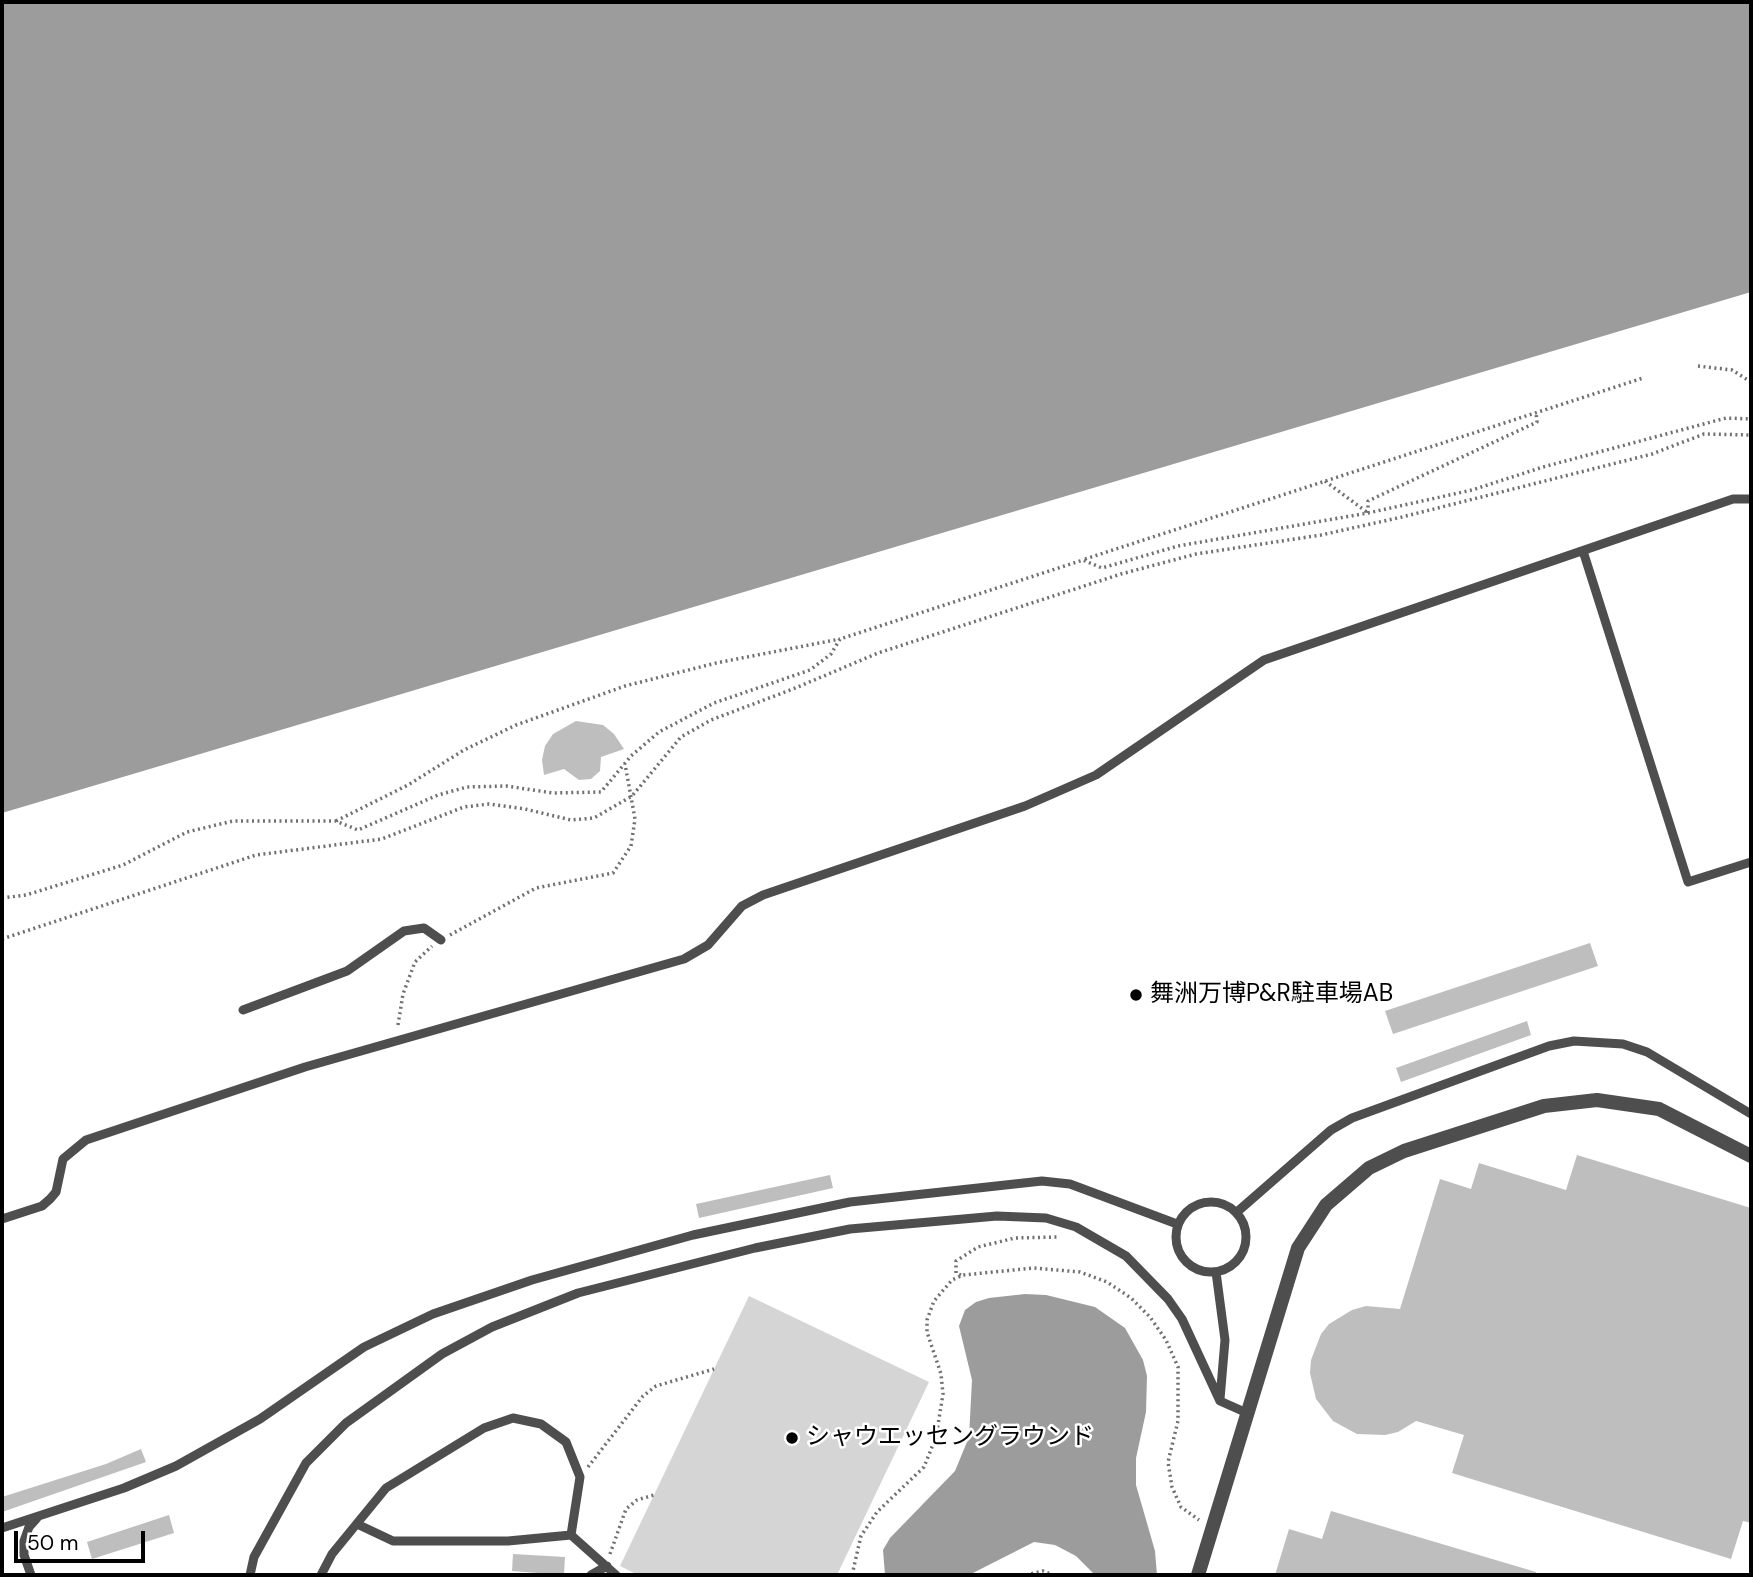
<!DOCTYPE html>
<html>
<head>
<meta charset="utf-8">
<style>
	body { margin:0 }
	#map { position:relative; width:1753px; height:1577px; overflow:hidden; background:#fff; font-family:"DM Sans",sans-serif }
	canvas { display:block }
	.frame { position:absolute; inset:0; border:4px solid #000; pointer-events:none }
	.scale { position:absolute; left:14px; top:1531px; width:131px; height:32px; box-sizing:border-box; border:4px solid #000; border-top:0; padding-left:9px; font-size:21px; line-height:24px; white-space:nowrap; color:#000; -webkit-text-stroke:5px #fff; paint-order:stroke }
</style>
</head>
<body>
<div id="map">
<canvas width="1753" height="1577"></canvas>
<div class="frame"></div>
<div class="scale">50 m</div>
</div>
<script>
const context = document.querySelector('canvas').getContext('2d');
context.lineJoin = 'round';
function fillPath(path, color) { context.fillStyle = color; context.fill(path, 'evenodd'); }
const shape = rows => new Path2D(rows.map(r => 'M' + r).join(''));
function stroke(path, color, width, dash) { context.strokeStyle = color; context.lineWidth = width; context.lineCap = dash ? 'butt' : 'round'; context.setLineDash(dash || []); context.stroke(path); }
function write(font, color, halo, rows, align = 'center') {
  context.font = font + ' "DM Sans","Noto Sans JP",sans-serif'; context.lineWidth = 5; context.setLineDash([]); context.textBaseline = 'middle'; context.strokeStyle = halo; context.fillStyle = color; for (const [text, x, y, turn = 0] of rows) {
    context.save(); context.translate(x, y); context.rotate((+turn || 0) * Math.PI / 180); context.textAlign = isNaN(turn) ? turn : align; if (halo) context.strokeText(text, 0, 0); context.fillText(text, 0, 0); context.restore();
  }
}
fillPath(shape([
	[749,1296,929,1382,837,1575,638,1575,620,1566]
]), '#d5d5d5');
fillPath(shape([
	[2,2,1751,2,1751,292,2,813],
	[1025,1294,1046,1295,1095,1307,1125,1328,1143,1360,1147,1376,1146,1412,1136,1458,1136,1485,1155,1551,1157,1575,1095,1575,1076,1556,1055,1545,1034,1542,969,1575,885,1575,883,1550,890,1538,955,1471,969,1437,972,1380,959,1326,965,1310,976,1302,989,1298]
]), '#9c9c9c');
fillPath(shape([
	[576,721,603,725,614,734,624,749,601,757,600,771,591,779,579,780,564,769,544,775,542,760,545,746,553,734],
	[1590,943,1598,966,1393,1034,1385,1011],
	[1527,1021,1531,1035,1401,1082,1396,1068],
	[1577,1155,1751,1208,1751,1523,1743,1521,1731,1559,1452,1473,1464,1435,1416,1421,1398,1432,1385,1435,1357,1434,1333,1421,1316,1399,1310,1373,1311,1360,1321,1334,1329,1324,1352,1310,1366,1306,1400,1309,1440,1179,1471,1189,1479,1163,1566,1190],
	[830,1175,833,1188,699,1218,696,1204],
	[141,1449,146,1462,2,1512,2,1497,106,1464],
	[1331,1511,1536,1572,1536,1575,1275,1575,1289,1529,1322,1539],
	[169,1515,174,1533,92,1559,87,1542],
	[513,1554,565,1557,564,1575,512,1571]
]), '#bebebe');
stroke(shape([
	[1698,366,1732,370,1751,382],
	[1325,481,1368,513],
	[1368,513,1368,501,1537,422,1536,413],
	[1085,559,1643,378],
	[336,821,408,785,464,750,516,725,625,686,716,663,840,639],
	[2,898,26,895,123,865,187,832,233,821,336,821,358,830,438,795,467,787,506,786,553,793,601,792,631,756,659,732,714,703,810,670,831,654,840,639,1083,560,1102,568,1178,546,1368,513,1472,490,1543,467,1726,418,1751,419],
	[450,935,536,888,613,873,631,846,635,819,625,764],
	[2,939,256,855,382,839,464,807,489,804,525,809,571,820,594,818,632,796,681,737,711,720,793,689,878,653,1121,574,1196,554,1321,535,1402,517,1652,454,1704,434,1751,435],
	[398,1025,403,994,415,962,432,946],
	[961,1275,956,1273,956,1261,978,1247,1015,1238,1060,1237],
	[588,1467,643,1396,656,1386,714,1369],
	[610,1554,626,1509,637,1500,654,1495],
	[852,1575,861,1536,877,1512,924,1467,936,1437,943,1394,941,1374,927,1332,927,1320,934,1301,952,1280,963,1275,1034,1268,1080,1272,1107,1282,1131,1298,1150,1317,1166,1340,1178,1367,1178,1421,1168,1462,1172,1487,1181,1507,1199,1520],
	[1026,1575,1043,1571,1053,1575]
]), '#707070', 3.5, [2, 3.5]);
stroke(shape([
	[1583,551,1688,882,1751,862],
	[243,1010,347,971,404,931,424,928,441,940],
	'1176 1237a35 35 0 1 1 70 0a35 35 0 1 1-70 0Z',
	[1237,1212,1331,1130,1352,1118,1549,1046,1574,1041,1623,1044,1647,1052,1751,1114],
	[2,1219,42,1206,50,1199,56,1192,63,1159,86,1140,305,1067,684,959,708,945,742,906,763,895,1025,806,1096,775,1264,660,1733,499,1751,499],
	[1216,1272,1225,1340,1220,1399],
	[357,1524,393,1541,508,1541,571,1535],
	[2,1528,124,1488,176,1466,260,1419,364,1347,433,1314,532,1280,693,1235,850,1202,1042,1181,1070,1184,1177,1224],
	[31,1575,24,1555,24,1541,29,1527,37,1518],
	[250,1575,254,1557,306,1463,346,1423,442,1354,492,1327,578,1293,755,1248,850,1229,997,1216,1046,1218,1076,1227,1126,1256,1168,1299,1182,1319,1220,1401,1247,1413],
	[321,1575,332,1554,386,1488,484,1428,513,1418,541,1424,566,1442,580,1477,571,1535,616,1575],
	[591,1575,607,1566]
]), '#4e4e4e', 9);
stroke(shape([
	[1198,1575,1298,1248,1326,1205,1369,1168,1404,1151,1544,1106,1597,1100,1659,1109,1751,1156]
]), '#4e4e4e', 14);
for (const [x, y, r, color] of [
	[1136,995,7,"#000"],
	[792,1438,7,"#000"]
]) { const dot = new Path2D(); dot.arc(x, y, r, 0, 2 * Math.PI); context.fillStyle = color; context.fill(dot); stroke(dot, '#fff', 2.5); }
write('24px', '#000', '#fff', [
	["舞洲万博P&R駐車場AB",1150,995],
	["シャウエッセングラウンド",806,1438]
], 'left');
</script>
</body>
</html>
